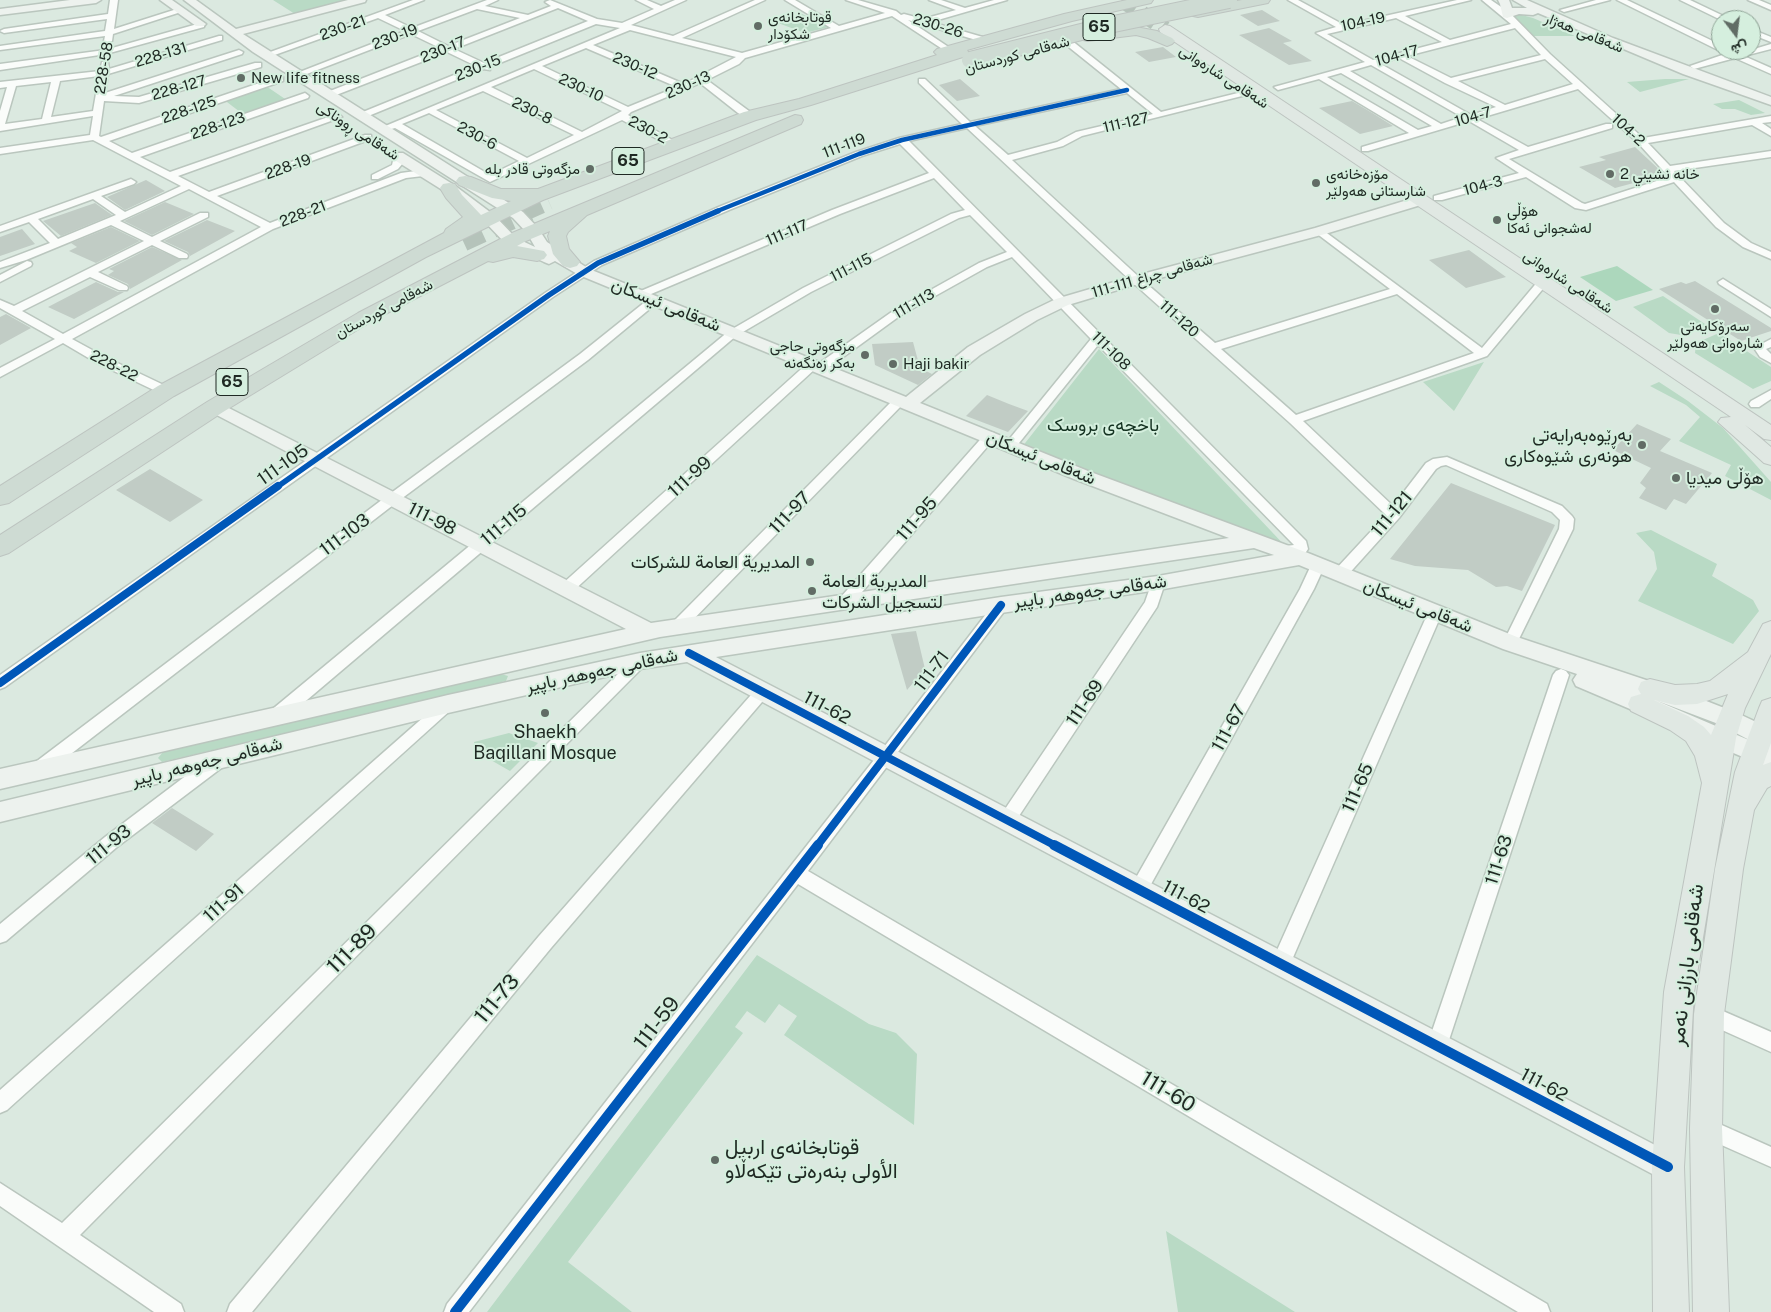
<!DOCTYPE html>
<html>
<head>
<meta charset="utf-8">
<style>
	body { margin:0 }
	#map { position:relative; width:1771px; height:1312px; overflow:hidden; background:#dbe9e0; font-family:"Public Sans",Vazirmatn,sans-serif }
	canvas { display:block }
	.north { position:absolute; left:1711px; top:10px; width:50px; height:50px; box-sizing:border-box; background:#d5efde; border:1px solid #8ca093; border-radius:50%; rotate:165deg; font-size:14px; font-weight:700; line-height:20px; text-align:center; color:#1f2923 }
	.north::after { content:''; display:block; margin:auto; width:18px; height:22px; background:#616c65; clip-path:polygon(50% 0,100% 100%,50% 72%,0 100%) }
</style>
</head>
<body>
<div id="map">
<canvas width="1771" height="1312"></canvas>
<div class="north">ش</div>
</div>
<script>
const context = document.querySelector('canvas').getContext('2d');
context.lineJoin = 'round';
function fillPath(path, color) { context.fillStyle = color; context.fill(path, 'evenodd'); }
const shape = rows => new Path2D(rows.map(r => 'M' + r).join(''));
function stroke(path, color, width, dash) { context.strokeStyle = color; context.lineWidth = width; context.lineCap = dash ? 'butt' : 'round'; context.setLineDash(dash || []); context.stroke(path); }
function write(font, color, halo, rows, align = 'center') {
  context.font = font + ' "Public Sans",Vazirmatn,sans-serif'; context.lineWidth = 4; context.setLineDash([]); context.textBaseline = 'middle'; context.strokeStyle = halo; context.fillStyle = color; for (const [text, x, y, turn = 0] of rows) {
    context.save(); context.translate(x, y); context.rotate((+turn || 0) * Math.PI / 180); context.textAlign = isNaN(turn) ? turn : align; if (halo) context.strokeText(text, 0, 0); context.fillText(text, 0, 0); context.restore();
  }
}
fillPath(shape([
	[273,0,348,0,295,14],
	[800,13,829,27,805,33,778,23],
	[1518,14,1533,18,1575,36,1531,36,1514,17],
	[1665,79,1689,79,1640,92,1627,82],
	[266,86,288,101,244,115,223,99],
	[1739,100,1765,113,1751,115,1735,109,1722,109,1713,104],
	[1663,296,1708,326,1681,335,1669,333,1633,307],
	[1719,333,1771,367,1771,381,1753,389,1695,353,1696,343],
	[1099,349,1289,550,1022,447],
	[1484,362,1454,411,1423,382],
	[1659,382,1688,401,1723,428,1771,482,1771,500,1725,476,1731,465,1679,441,1700,417,1686,405,1650,386],
	[1651,530,1717,564,1712,576,1753,600,1759,611,1733,644,1638,601,1657,569,1654,552,1636,533],
	[501,674,508,676,506,681,162,762,158,758,163,752],
	[509,733,538,743,510,771,475,751,474,742],
	[757,955,869,1024,896,1033,917,1054,914,1125,784,1035,797,1016,779,1004,765,1023,747,1011,735,1027,743,1033,568,1262,632,1312,487,1312],
	[1166,1231,1295,1312,1178,1312]
]), '#b9dac5');
fillPath(shape([
	[1617,266,1653,290,1616,301,1580,277]
]), '#acd7bc');
fillPath(shape([
	[1262,10,1280,21,1258,26,1240,15],
	[1269,28,1292,41,1283,43,1312,61,1289,65,1239,35],
	[1163,47,1176,57,1149,62,1135,52],
	[960,79,980,96,957,101,939,85],
	[1352,101,1374,114,1393,126,1360,134,1319,108],
	[1635,147,1664,174,1643,183,1641,181,1615,188,1579,167,1606,160,1599,157],
	[146,180,165,191,125,210,107,197],
	[165,202,194,214,152,235,124,221],
	[95,203,112,215,61,236,43,221],
	[207,220,235,231,190,256,188,252,164,241],
	[111,227,140,241,96,263,69,251,77,247,71,243],
	[22,229,35,244,0,256,0,237],
	[152,247,182,260,130,289,128,284,108,275,114,271,109,269],
	[1469,250,1506,277,1466,288,1429,260],
	[1695,281,1771,328,1771,331,1741,341,1659,289,1681,282,1686,284],
	[96,282,118,292,124,292,74,319,48,307],
	[6,314,31,328,0,345,0,317],
	[913,342,920,368,932,374,918,385,875,365,872,344],
	[987,395,1009,404,1028,411,1008,432,966,416],
	[1637,424,1671,439,1660,451,1712,473,1686,504,1674,499,1666,510,1639,498,1646,488,1640,483,1651,468,1613,450],
	[150,469,203,500,170,522,116,490],
	[1451,483,1555,525,1522,591,1507,586,1496,587,1468,570,1415,566,1390,559],
	[916,631,925,669,907,690,891,634],
	[172,808,214,834,196,851,152,823]
]), '#c1ccc5');
stroke(shape([
	[1122,0,1165,29],
	[527,212,549,202]
]), '#b5c3ba', 16, [16, 8]);
stroke(shape([
	[463,241,529,211]
]), '#b5c3ba', 21, [21, 11]);
const street = shape([
	[110,0,118,0,114,29,177,9,184,11,113,34,112,41,108,43,104,41,105,36,0,50,0,46,105,31,107,19,4,33,0,31,4,29,108,14,110,0],
	[413,0,424,0,385,15,412,28,487,0,498,0,485,6,528,15,551,6,545,2,550,0,597,19,622,23,654,9,636,0,647,0,661,6,675,0,686,0,631,25,673,36,755,0,765,0,682,38,742,53,831,28,785,0,795,0,839,26,885,13,846,0,858,0,896,11,901,15,904,14,923,19,956,10,929,0,941,0,965,8,994,0,1007,0,931,22,986,38,986,42,983,42,908,20,950,48,950,52,947,52,892,16,745,58,739,64,707,80,753,114,753,118,747,118,738,113,700,83,631,112,628,115,676,142,676,146,670,146,622,120,490,182,395,128,388,130,383,127,620,28,596,24,490,67,490,70,483,69,361,119,358,118,358,114,476,66,447,52,331,97,325,97,325,93,440,48,411,34,299,77,292,75,405,31,378,18,269,57,262,55,413,0],
	[558,8,588,21,484,63,454,49,558,8],
	[477,9,520,18,448,46,418,31,477,9],
	[630,30,736,57,684,84,593,45,630,30],
	[586,48,677,87,628,107,542,66,586,48],
	[534,69,622,111,582,132,491,87,534,69],
	[483,91,574,135,527,158,436,110,483,91],
	[429,113,519,161,490,175,402,124,429,113],
	[1288,0,1298,0,1344,25,1457,0,1471,0,1405,16,1450,40,1511,24,1482,0,1491,0,1510,13,1550,54,1643,138,1771,116,1771,122,1762,123,1771,129,1771,136,1752,125,1648,143,1670,166,1771,151,1771,157,1674,171,1724,223,1751,243,1771,252,1771,259,1743,247,1716,227,1674,182,1586,210,1575,208,1526,177,1442,200,1434,200,1434,196,1519,173,1496,158,1519,150,1469,121,1368,151,1362,151,1362,147,1409,133,1319,79,1278,90,1274,87,1365,62,1316,33,1336,27,1288,0],
	[1396,18,1442,42,1373,60,1327,34,1396,18],
	[1515,28,1541,55,1451,78,1407,56,1515,28],
	[1399,58,1445,83,1496,107,1471,115,1379,63,1399,58],
	[1545,59,1573,84,1505,105,1458,81,1545,59],
	[1371,65,1462,117,1441,124,1350,71,1371,65],
	[1341,73,1432,126,1418,130,1327,77,1341,73],
	[1578,89,1638,143,1669,177,1585,204,1582,203,1509,159,1612,128,1612,124,1606,124,1528,147,1477,119,1578,89],
	[1596,0,1610,0,1564,12,1560,10,1596,0],
	[1617,0,1627,0,1721,45,1721,50,1723,50,1718,50,1617,0],
	[1680,0,1690,0,1732,20,1721,20,1680,0],
	[1748,0,1759,0,1771,5,1771,10,1748,0],
	[201,23,204,23,204,27,106,54,0,70,0,64,105,50,201,23],
	[1751,29,1771,37,1771,42,1751,34,1751,29],
	[219,36,222,36,222,40,108,74,105,93,239,50,243,52,242,54,114,96,139,97,255,63,261,63,261,67,139,103,104,101,99,136,101,137,280,76,283,77,283,81,109,141,132,153,305,93,309,96,308,98,140,157,170,172,334,115,340,115,342,117,178,176,209,192,365,135,371,135,371,139,217,196,270,223,401,173,423,170,428,173,423,176,406,178,273,229,72,339,105,357,170,388,172,391,170,394,162,394,97,363,63,343,0,377,0,368,55,339,0,308,0,300,14,306,144,241,111,225,26,260,0,268,0,262,50,243,29,222,0,232,0,226,131,179,136,182,134,184,101,196,125,212,181,186,93,140,0,154,0,148,90,135,93,116,0,131,0,111,7,87,0,88,0,82,100,71,102,62,108,62,109,69,219,36],
	[99,76,93,111,51,117,60,81,99,76],
	[51,82,42,119,5,124,16,86,51,82],
	[189,189,261,227,63,334,22,311,90,277,119,290,127,290,128,288,127,286,98,272,152,245,179,258,187,258,188,256,187,254,160,241,208,217,208,213,200,213,152,237,120,221,189,189],
	[93,199,116,215,58,239,38,219,93,199],
	[1065,40,1071,40,1161,112,1250,90,1254,93,1082,136,1063,146,1012,160,1140,278,1215,343,1390,289,1316,233,1315,231,1316,229,1320,228,1482,348,1539,280,1547,280,1548,282,1547,284,1487,356,1303,421,1393,506,1426,463,1433,459,1447,457,1562,506,1572,516,1574,519,1573,529,1515,647,1510,649,1505,647,1503,643,1559,529,1560,520,1552,512,1446,465,1441,466,1436,469,1399,518,1345,578,1340,579,1335,578,1333,574,1335,570,1386,515,1290,423,1132,282,967,128,909,141,1306,541,1308,549,1306,552,1296,557,1277,555,1275,551,1277,547,1294,545,1098,345,1015,448,1007,448,1005,445,1007,442,1091,339,1012,257,987,267,901,315,824,371,820,372,815,369,571,593,566,594,561,593,559,589,561,585,809,362,813,361,818,364,893,311,979,263,1007,252,970,215,959,218,811,292,736,336,281,722,275,723,269,722,267,717,269,712,729,331,803,288,951,214,965,210,934,178,840,214,644,297,640,298,634,295,636,293,832,210,929,173,900,144,862,156,729,210,602,265,553,297,5,687,0,689,0,675,545,293,594,261,721,206,856,152,899,138,962,124,919,83,919,79,925,79,970,122,1121,89,1065,44,1065,40],
	[1127,93,1153,114,1076,132,1057,142,1008,155,975,126,1127,93],
	[1397,294,1474,353,1296,415,1221,349,1397,294],
	[1771,44,1771,49,1744,56,1771,68,1771,74,1735,58,1694,69,1690,66,1731,52,1751,50,1771,44],
	[399,154,404,157,403,163,398,169,378,179,372,179,372,175,392,165,394,157,399,154],
	[27,261,31,262,32,264,31,266,0,282,0,275,27,261],
	[1723,279,1771,309,1771,317,1719,284,1718,282,1723,279],
	[654,297,658,298,660,300,658,302,588,360,397,502,45,774,39,776,33,774,31,769,33,764,387,496,580,354,650,298,654,297],
	[1771,339,1771,347,1766,349,1771,354,1771,363,1760,357,1754,348,1771,339],
	[1771,390,1771,399,1759,407,1751,407,1749,404,1751,401,1771,390],
	[900,396,906,400,904,403,684,629,679,631,674,629,672,625,674,621,896,397,900,396],
	[990,432,994,433,996,436,994,439,850,606,845,607,840,606,838,602,840,598,986,433,990,432],
	[1318,560,1323,561,1325,565,1314,589,1145,895,1139,897,1133,895,1130,889,1133,883,1300,589,1313,561,1318,560],
	[1158,578,1163,579,1165,583,1157,607,1013,825,1007,827,1001,825,999,820,1001,815,1145,602,1153,579,1158,578],
	[1001,600,1006,601,1008,605,1006,609,808,871,1547,1304,1550,1312,1518,1312,798,884,469,1312,444,1312,447,1304,881,751,996,601,1001,600],
	[1435,608,1440,609,1442,613,1288,969,1281,972,1274,969,1272,963,1274,957,1428,613,1430,609,1435,608],
	[640,655,645,657,648,661,645,665,80,1235,181,1304,184,1312,154,1312,0,1206,0,1183,62,1223,635,657,640,655],
	[1561,669,1566,671,1569,675,1447,1046,1444,1053,1437,1056,1430,1053,1427,1046,1553,675,1556,671,1561,669],
	[763,685,768,687,771,691,768,695,551,948,252,1312,227,1312,230,1304,539,936,758,687,763,685],
	[448,698,453,700,456,704,453,708,7,1110,0,1113,0,1090,443,700,448,698],
	[218,754,224,756,226,761,224,766,117,847,6,941,0,943,0,924,105,837,212,756,218,754],
	[1709,1005,1771,1032,1771,1052,1702,1021,1700,1014,1702,1007,1709,1005],
	[1706,1118,1771,1147,1771,1167,1699,1135,1696,1128,1699,1121,1706,1118]
]);
const secondary = shape([
	[70,0,101,0,96,3,0,15,0,9,70,0],
	[160,0,172,0,206,24,204,26,196,26,160,0],
	[184,0,196,0,236,29,348,0,366,0,365,2,243,34,523,212,538,228,547,242,589,269,906,397,968,347,1025,314,1056,299,1131,277,1315,228,1414,198,1424,198,1426,201,1424,204,1325,234,1141,283,1068,305,1037,320,980,355,920,403,1088,471,1308,553,1517,637,1691,695,1737,713,1771,729,1771,769,1576,686,1573,680,1577,674,1503,649,1299,565,1158,590,1001,613,716,657,1678,1157,1683,1167,1678,1177,1668,1182,1658,1177,687,662,640,669,448,713,0,822,0,802,448,695,640,653,1001,597,1158,576,1274,555,1254,548,660,637,0,789,0,769,626,629,209,411,206,407,209,403,215,401,651,623,1229,538,1074,479,579,275,555,261,549,264,544,262,506,244,484,221,444,191,393,159,391,156,393,153,403,153,454,185,494,215,516,238,535,247,527,233,513,218,253,52,184,0],
	[1655,700,1721,725,1751,741,1655,700],
	[1498,0,1509,0,1512,8,1527,8,1513,0,1527,0,1613,38,1771,97,1771,105,1683,74,1538,13,1533,15,1519,14,1507,18,1503,17,1500,4,1498,0]
]);
const primary = shape([
	[1165,25,1170,26,1771,425,1771,440,1764,439,1745,425,1771,447,1771,465,1764,463,1718,422,1721,418,1731,417,1160,32,1159,29,1165,25],
	[1771,621,1771,654,1745,708,1736,738,1694,992,1684,1167,1689,1312,1653,1312,1652,1167,1664,992,1702,783,1695,756,1686,741,1670,730,1631,711,1628,704,1631,697,1641,694,1638,689,1641,682,1650,679,1675,685,1697,684,1710,681,1748,652,1763,624,1771,621],
	[1728,694,1711,735,1704,727,1688,716,1654,700,1675,705,1697,704,1728,694],
	[1771,698,1771,743,1763,765,1771,762,1771,786,1767,788,1754,810,1743,869,1724,1014,1722,1128,1729,1312,1693,1312,1690,1128,1694,1014,1715,869,1735,772,1759,708,1762,701,1771,698]
]);
const highway = shape([
	[1127,0,1153,0,1151,3,1072,21,967,50,969,53,966,56,811,105,756,120,543,200,426,257,174,396,9,503,0,505,0,486,158,386,444,233,446,229,463,217,446,198,440,188,443,184,449,183,455,184,462,195,481,215,511,201,492,198,459,185,456,181,459,177,465,176,471,177,501,189,538,189,744,112,799,99,937,55,934,52,937,49,1064,14,1127,0],
	[1242,0,1270,0,1268,3,1198,17,1193,16,1191,13,1193,10,1242,0],
	[1136,27,1157,31,1172,38,1175,41,1172,44,1167,46,1148,38,1136,35,1088,41,1083,40,1081,37,1083,34,1088,33,1136,27],
	[795,115,801,116,803,120,801,124,587,215,568,232,566,236,569,249,580,262,577,266,570,268,563,266,553,254,548,236,550,231,526,241,517,246,544,251,547,255,544,259,537,261,513,257,493,262,488,261,372,321,223,412,9,553,0,556,0,535,207,402,358,313,512,233,795,115]
]);
stroke(street, '#bac6be', 3);
stroke(secondary, '#bac6be', 3);
stroke(primary, '#bdc4c0', 2);
stroke(highway, '#bdc4c0', 2);
fillPath(street, '#fafcfa');
fillPath(secondary, '#edf2ee');
fillPath(primary, '#e0e8e3');
fillPath(highway, '#cedbd3');
const highwayBridge = shape([
	[970,60,1109,25,1229,0]
]);
stroke(highwayBridge, '#bdc4c0', 18, []);
stroke(highwayBridge, '#cedbd3', 16);
stroke(shape([
	[715,212,859,154,902,140,1127,90]
]), '#0057b8', 4.5);
stroke(shape([
	[277,487,549,295,598,263,718,211]
]), '#0057b8', 5.5);
stroke(shape([
	[689,653,1056,846],
	[0,683,278,486],
	[817,846,1001,605]
]), '#0057b8', 8);
stroke(shape([
	[1054,845,1668,1167],
	[455,1312,818,845]
]), '#0057b8', 10);
for (const [x, y, r, color] of [
	[758,26,5,"#616c65"],
	[241,78,5,"#616c65"],
	[590,169,5,"#616c65"],
	[1610,174,5,"#616c65"],
	[1316,183,5,"#616c65"],
	[1497,220,5,"#616c65"],
	[1715,309,5,"#616c65"],
	[865,355,5,"#616c65"],
	[893,364,5,"#616c65"],
	[1642,445,5,"#616c65"],
	[1676,478,5,"#616c65"],
	[810,562,5,"#616c65"],
	[812,591,5,"#616c65"],
	[545,713,5,"#616c65"],
	[715,1160,5,"#616c65"]
]) { const dot = new Path2D(); dot.arc(x, y, r, 0, 2 * Math.PI); context.fillStyle = color; context.fill(dot); stroke(dot, '#d5efde', 2); }
write('15px', '#1f2923', '#d5efde', [
	["قوتابخانەی",768,17],
	["شكۆدار",768,34],
	["New life fitness",251,78],
	["مزگەوتی قادر بلە",580,169,"right"],
	["مۆزەخانەی",1326,174],
	["شارستانی هەولێر",1326,191],
	["خانه نشيني 2",1620,174],
	["هۆڵی",1507,211],
	["لەشجوانی ئەکا",1507,228],
	["سەرۆکایەتی",1715,326,"center"],
	["شارەوانی هەولێر",1715,343,"center"],
	["مزگەوتی حاجی",855,346,"right"],
	["بەکر زەنگەنە",855,363,"right"],
	["Haji bakir",903,364]
], 'left');
write('15px', '#1f2923', '#d5efde', [
	["104-19",1363,22,-12],
	["230-26",938,26,17],
	["230-21",343,28,-20],
	["شەقامی هەژار",1584,33,22],
	["230-19",395,37,-21],
	["230-17",443,50,-22],
	["228-131",161,55,-17],
	["شەقامی کوردستان",1017,55,-15],
	["104-17",1397,56,-15],
	["230-12",635,66,23],
	["228-58",104,68,-81],
	["230-15",478,68,-22],
	["شەقامی شارەوانی",1224,77,33],
	["230-13",688,85,-24],
	["228-127",179,88,-16],
	["230-10",581,88,25],
	["228-125",189,110,-19],
	["230-8",532,111,26],
	["104-7",1473,117,-16],
	["111-127",1126,123,-13],
	["228-123",218,126,-19],
	["230-2",648,130,28],
	["104-2",1628,130,43],
	["شەقامی ڕووناکی",358,131,33],
	["230-6",477,136,28],
	["111-119",844,146,-21],
	["228-19",288,167,-20],
	["104-3",1483,186,-15],
	["228-21",303,214,-21],
	["111-117",787,233,-23],
	["111-115",851,268,-27],
	["شەقامی چراغ 111-111",1152,276,-16],
	["شەقامی شارەوانی",1568,282,33],
	["111-113",914,304,-30],
	["شەقامی کوردستان",384,309,-28],
	["111-120",1179,319,42],
	["111-108",1111,351,45],
	["228-22",114,366,27]
]);
for (const [x, y, w] of [
	[1099,27,32],
	[628,161,32],
	[232,382,32]
]) { const box = new Path2D(); box.roundRect(x - w / 2, y - 13.5, w, 27, 4); context.fillStyle = '#d5efde'; context.fill(box); stroke(box, '#1f2923', 1); }
write('bold 16px', '#1f2923', null, [
	["65",1099,27],
	["65",628,161],
	["65",232,382]
]);
write('18px', '#1f2923', '#d5efde', [
	["شەقامی ئیسکان",666,305,22],
	["شەقامی ئیسکان",1041,458,22],
	["111-105",283,465,-35],
	["111-99",690,477,-42],
	["111-97",790,513,-46],
	["111-121",1392,514,-50],
	["111-98",432,519,27],
	["111-95",917,519,-49],
	["111-115",504,525,-40],
	["111-103",345,535,-37],
	["شەقامی جەوهەر باپیر",1090,592,-8],
	["شەقامی ئیسکان",1418,606,22],
	["شەقامی جەوهەر باپیر",602,671,-12],
	["111-71",932,671,-53],
	["111-69",1085,703,-56],
	["111-62",827,708,28],
	["111-67",1229,728,-61],
	["شەقامی جەوهەر باپیر",207,762,-14],
	["111-65",1358,788,-66],
	["111-93",109,845,-39],
	["111-63",1499,860,-72],
	["111-62",1186,897,28],
	["111-91",224,903,-42],
	["111-62",1544,1085,28]
]);
write('18px', '#133120', '#d5efde', [
	["باخچەی بروسک",1103,425]
]);
write('18px', '#1f2923', '#d5efde', [
	["بەڕێوەبەرایەتی",1632,435],
	["هونەری شێوەکاری",1632,456],
	["هۆڵی میدیا",1686,478,"left"],
	["المديرية العامة للشركات",800,562],
	["المديرية العامة",822,581,"left"],
	["لتسجيل الشركات",822,602,"left"],
	["Shaekh",545,732,"center"],
	["Baqillani Mosque",545,753,"center"]
], 'right');
write('21px', '#1f2923', '#d5efde', [
	["111-89",352,949,-45],
	["شەقامی بارزانی نەمر",1687,965,-83],
	["111-73",497,999,-50],
	["111-59",657,1023,-52],
	["111-60",1168,1092,31]
]);
write('21px', '#1f2923', '#d5efde', [
	["قوتابخانەى اربيل",725,1148],
	["الأولى بنەرەتی تێکەڵاو",725,1172]
], 'left');
</script>
</body>
</html>
